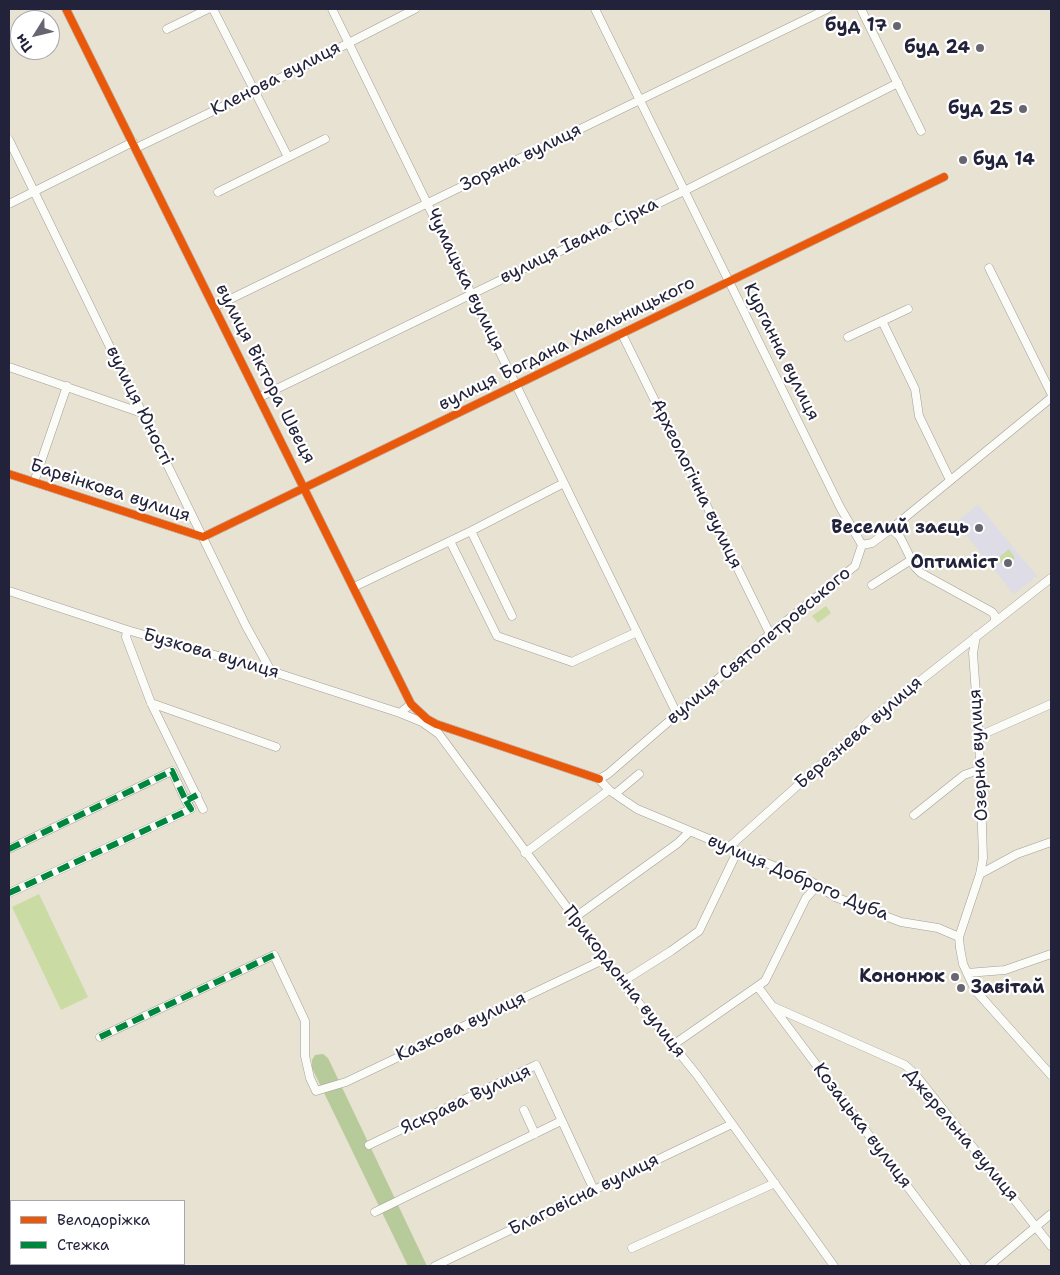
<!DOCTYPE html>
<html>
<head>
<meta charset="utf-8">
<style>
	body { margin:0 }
	#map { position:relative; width:1060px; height:1275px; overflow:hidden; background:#e7e2d2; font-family:"Shantell Sans",sans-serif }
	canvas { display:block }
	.frame { position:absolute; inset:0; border:10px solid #22223b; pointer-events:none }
	.legend { position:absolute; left:10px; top:1200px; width:175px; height:65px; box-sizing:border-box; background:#fff; border:1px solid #a7a7b1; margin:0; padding:6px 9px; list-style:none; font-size:15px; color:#22223b }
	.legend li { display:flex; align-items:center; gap:10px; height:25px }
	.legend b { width:25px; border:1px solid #a7a7b1 }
	.north { position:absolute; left:10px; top:10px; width:50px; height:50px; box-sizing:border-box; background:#fff; border:1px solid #a7a7b1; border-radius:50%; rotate:234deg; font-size:14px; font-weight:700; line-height:20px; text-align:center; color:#22223b }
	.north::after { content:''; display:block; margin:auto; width:18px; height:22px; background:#676570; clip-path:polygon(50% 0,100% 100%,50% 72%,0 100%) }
</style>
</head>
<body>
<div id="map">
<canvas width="1060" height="1275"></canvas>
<div class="frame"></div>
<ul class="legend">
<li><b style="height:6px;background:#e8590c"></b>Велодоріжка</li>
<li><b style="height:6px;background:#00873e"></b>Стежка</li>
</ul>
<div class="north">Пн</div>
</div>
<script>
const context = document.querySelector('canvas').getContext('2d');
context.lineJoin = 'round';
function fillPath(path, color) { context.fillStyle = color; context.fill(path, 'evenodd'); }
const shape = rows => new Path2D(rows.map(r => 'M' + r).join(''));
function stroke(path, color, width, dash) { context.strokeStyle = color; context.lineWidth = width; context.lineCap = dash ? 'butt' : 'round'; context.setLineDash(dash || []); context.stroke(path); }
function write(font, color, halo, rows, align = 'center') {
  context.font = font + ' "Shantell Sans",sans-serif'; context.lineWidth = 4.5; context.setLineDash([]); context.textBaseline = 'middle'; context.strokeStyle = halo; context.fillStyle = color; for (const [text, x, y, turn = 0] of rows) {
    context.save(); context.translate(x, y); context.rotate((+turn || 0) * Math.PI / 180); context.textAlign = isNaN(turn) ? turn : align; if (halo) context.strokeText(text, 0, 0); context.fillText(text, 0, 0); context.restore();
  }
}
fillPath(shape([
	[978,505,1037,576,1014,594,956,522]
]), '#dddce7');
fillPath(shape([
	[1009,549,1015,558,1004,567,998,558],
	[826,606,831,613,818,623,812,616],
	[39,894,88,997,61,1010,12,907]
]), '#cadba4');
fillPath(shape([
	[323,1054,328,1058,427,1266,408,1266,312,1068,312,1060,315,1055]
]), '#b6ca9a');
const minor = shape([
	[66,9,411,704,427,719,436,724,599,779],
	[213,9,288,157],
	[332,9,677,714],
	[595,9,840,507,862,545],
	[861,9,921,131],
	[167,29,208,9],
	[9,140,246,626,271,671],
	[136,148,255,91,415,9],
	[218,192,325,139],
	[9,204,133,142],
	[989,268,1051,393],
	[214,307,827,9],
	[882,321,915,389,919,416,950,480],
	[622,334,770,634],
	[848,337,908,309],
	[9,367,142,413],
	[260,397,686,190,898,83],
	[9,474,203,537,944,177],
	[34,482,67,386],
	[891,529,900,537,915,567,921,573,992,612,995,616,995,622],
	[471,531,512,616],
	[450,541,497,636,572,662,637,632],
	[872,585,911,560],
	[354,587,471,531,564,483],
	[9,591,127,630,271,671,400,713,411,704],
	[127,630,126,637,151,703,203,809],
	[976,636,973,653,979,736,983,858,980,874,959,937,960,948,963,964,975,990,1051,1075],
	[151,703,276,747],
	[400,713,422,722,439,734,622,982,697,1075,834,1266],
	[979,736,1051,704],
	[599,779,608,774,770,634,855,566,862,545,872,543,891,529,1051,398],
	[599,779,609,790,637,809,812,882,835,897,901,922,938,928,959,937],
	[615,794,639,774],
	[914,815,964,775,981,769],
	[728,848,874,717,1051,578],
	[9,849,172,771,186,801,197,795],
	[525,853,609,790],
	[980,874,1017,854,1051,842],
	[9,893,191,809,186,801],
	[574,918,678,843,689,832],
	[967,973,1005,970,1051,954],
	[622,982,671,951,699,931,737,852],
	[758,987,967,1266],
	[774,1007,905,1065,915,1074,1051,1246],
	[100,1037,274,955,305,1021,305,1056,310,1078,316,1091,346,1082,605,959],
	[673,1045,765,981,806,898,817,886],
	[524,1110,535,1134],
	[369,1145,536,1065,594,1190],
	[375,1212,561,1121],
	[632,1248,775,1183],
	[435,1266,732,1124],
	[989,1266,1051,1214]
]);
stroke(minor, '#a29f99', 9);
stroke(minor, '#fbfbf8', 8);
stroke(shape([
	[9,849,172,771,186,801,197,795],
	[9,893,191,809,186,801],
	[100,1037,274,955]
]), '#00873e', 6, [12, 6]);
stroke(shape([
	[66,9,411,704,427,719,436,724,599,779],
	[9,474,203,537,944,177]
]), '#e8590c', 8);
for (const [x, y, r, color] of [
	[897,26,5,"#676570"],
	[980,48,5,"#676570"],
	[1023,109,5,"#676570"],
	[963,160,5,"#676570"],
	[979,528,5,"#676570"],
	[1008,563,5,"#676570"],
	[955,977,5,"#676570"],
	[961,988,5,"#676570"]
]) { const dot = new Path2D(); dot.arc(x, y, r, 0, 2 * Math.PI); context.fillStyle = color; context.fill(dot); stroke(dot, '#fff', 2); }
write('bold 18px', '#22223b', '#fff', [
	["буд 17",887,26],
	["буд 24",970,48],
	["буд 25",1013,109],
	["буд 14",973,160,"left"],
	["Веселий заєць",969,528],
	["Оптиміст",998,563],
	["Кононюк",945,977],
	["Завітай",971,988,"left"]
], 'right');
write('18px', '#22223b', '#fff', [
	["Кленова вулиця",276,79,-27],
	["Зоряна вулиця",521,158,-26],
	["вулиця Івана Сірка",579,241,-26],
	["Чумацька вулиця",465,280,64],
	["вулиця Богдана Хмельницького",567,344,-26],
	["Курганна вулиця",781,352,64],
	["вулиця Віктора Швеця",265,374,63],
	["вулиця Юності",139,406,64],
	["Археологічна вулиця",696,484,64],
	["Барвінкова вулиця",110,491,18],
	["вулиця Святопетровського",759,646,-40],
	["Бузкова вулиця",211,654,16],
	["Березнева вулиця",859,733,-41],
	["Озерна вулиця",979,755,-93],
	["вулиця Доброго Дуба",798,878,23],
	["Прикордонна вулиця",624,982,52],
	["Казкова вулиця",461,1027,-25],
	["Яскрава Вулиця",466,1100,-25],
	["Козацька вулиця",862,1126,53],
	["Джерельна вулиця",961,1135,50],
	["Благовісна вулиця",584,1195,-26]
]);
</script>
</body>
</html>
